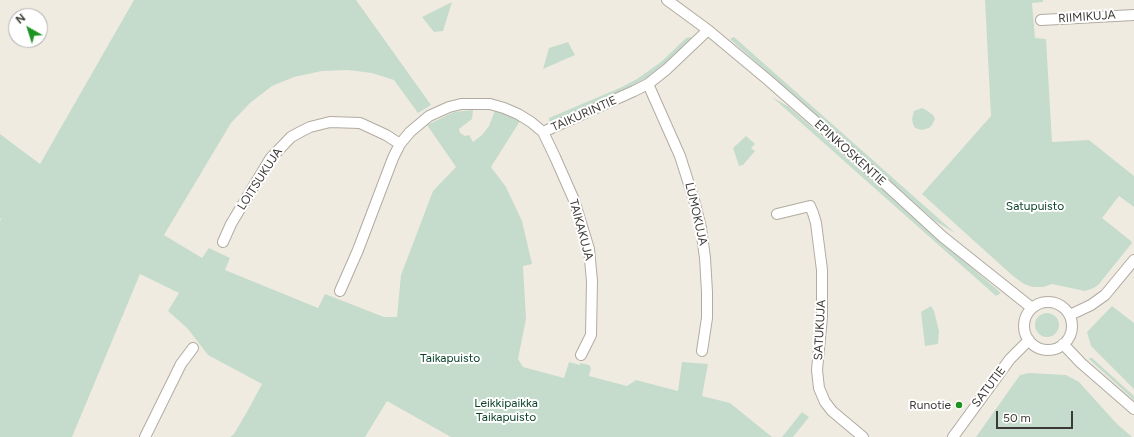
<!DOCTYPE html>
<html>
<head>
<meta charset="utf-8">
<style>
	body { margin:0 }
	#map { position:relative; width:1134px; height:437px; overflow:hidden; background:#f0ebe0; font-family:Figtree,sans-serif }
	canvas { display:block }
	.north { position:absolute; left:8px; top:8px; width:40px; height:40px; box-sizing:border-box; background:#fff; border:1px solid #b1b0ae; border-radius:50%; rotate:321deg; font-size:11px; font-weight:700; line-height:16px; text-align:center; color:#3b3935 }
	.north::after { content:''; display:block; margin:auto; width:14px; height:18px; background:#1d9422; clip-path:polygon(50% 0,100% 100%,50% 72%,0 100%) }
	.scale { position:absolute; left:996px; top:411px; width:77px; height:18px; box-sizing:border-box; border:2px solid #3b3935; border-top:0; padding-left:5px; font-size:12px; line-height:14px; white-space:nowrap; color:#3b3935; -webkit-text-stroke:3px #fff; paint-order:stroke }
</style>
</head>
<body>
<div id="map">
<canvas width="1134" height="437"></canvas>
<div class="north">N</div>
<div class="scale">50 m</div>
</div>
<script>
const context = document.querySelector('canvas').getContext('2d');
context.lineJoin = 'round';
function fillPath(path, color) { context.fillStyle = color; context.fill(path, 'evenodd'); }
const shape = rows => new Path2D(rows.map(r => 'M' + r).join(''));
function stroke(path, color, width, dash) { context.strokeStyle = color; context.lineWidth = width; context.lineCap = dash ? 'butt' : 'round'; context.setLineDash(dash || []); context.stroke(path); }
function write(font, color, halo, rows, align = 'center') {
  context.font = font + ' Figtree,sans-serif'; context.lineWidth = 4; context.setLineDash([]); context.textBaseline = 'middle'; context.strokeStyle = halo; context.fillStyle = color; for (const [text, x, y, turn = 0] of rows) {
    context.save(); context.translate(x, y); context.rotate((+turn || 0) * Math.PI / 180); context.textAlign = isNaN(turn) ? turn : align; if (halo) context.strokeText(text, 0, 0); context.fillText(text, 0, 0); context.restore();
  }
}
fillPath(shape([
	[134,0,356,0,431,105,418,113,394,80,372,73,348,70,322,71,294,77,272,86,250,103,231,123,164,235,202,258,209,248,230,258,225,270,318,308,325,294,384,317,397,317,401,275,433,191,456,167,427,125,454,112,473,110,472,119,459,129,460,133,465,136,469,135,473,142,482,135,489,126,495,110,510,115,520,121,491,167,506,187,522,221,532,264,523,266,526,319,518,359,523,367,564,378,569,362,580,365,580,363,589,365,591,368,589,376,627,386,636,380,678,391,682,362,708,364,702,396,730,403,772,437,451,437,387,401,365,437,230,437,234,434,248,410,262,384,208,355,188,329,168,311,179,293,140,274,72,437,0,437,0,221,1,219,0,218,0,134,40,164],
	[985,0,1043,0,1043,2,1032,3,1035,38,1046,39,1052,142,1089,140,1134,176,1134,207,1119,196,1102,218,1131,241,1132,243,1099,284,1094,288,1085,291,1052,284,1043,287,1033,287,1024,284,1013,276,922,194,991,116],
	[452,2,443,31,434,32,422,17],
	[690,37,691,38,677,53,648,77,616,94,550,123,549,118,622,87,637,79,661,62,686,38],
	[734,37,787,84,955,233,935,221,730,39],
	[568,42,575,55,543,69,549,48],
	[772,97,789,107,934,235,1001,293,996,296],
	[922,108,926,110,933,115,935,119,932,125,929,128,922,130,915,128,913,124,912,119,914,111],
	[746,136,755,144,751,148,755,151,743,165,739,166,733,148],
	[931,306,934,311,939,331,938,344,925,346,921,312],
	[1112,306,1134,323,1134,389,1091,346,1087,332],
	'1035 325a12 12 0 1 1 24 0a12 12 0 1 1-24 0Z',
	[1090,358,1092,358,1134,396,1134,400,1089,359],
	[1029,373,1066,375,1079,382,1116,423,1132,437,976,437,1020,375],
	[802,412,809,417,793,437,782,437]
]), '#c5dccd');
const minor = shape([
	[667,0,708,30,768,80,849,151,943,237,1032,308],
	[1041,20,1134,15],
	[648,84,680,156,694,200,701,228,705,258,707,292,707,318,702,351],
	[543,132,555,157,574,200,589,249,592,281,591,335,581,355],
	[777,214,810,206,813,213,816,223,822,270,822,317,817,370,819,388,825,402,832,411,863,437],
	[223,242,231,224,270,159,291,137,302,131,310,127,330,122,360,123,386,135,400,144],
	[340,291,358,250,393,158,400,144,410,132,429,116,449,107,461,104,490,104,504,108,518,114,531,122,543,132,634,91,648,84,667,69,708,30],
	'1024 326a24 24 0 1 1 48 0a24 24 0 1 1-48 0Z',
	[1070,315,1091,305,1105,295,1134,260],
	[1063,344,1081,363,1134,409],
	[145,437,181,364,193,348],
	[953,437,1010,359,1029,340]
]);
stroke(minor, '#b1aba1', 12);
stroke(minor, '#fff', 10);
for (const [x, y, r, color] of [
	[959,405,4,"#1d9422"]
]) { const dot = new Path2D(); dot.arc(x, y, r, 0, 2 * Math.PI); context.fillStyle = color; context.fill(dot); stroke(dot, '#fff', 1.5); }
write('12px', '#3b3935', '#fff', [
	["RIIMIKUJA",1087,17,-4],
	["TAIKURINTIE",584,114,-24],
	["EPINKOSKENTIE",850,153,42],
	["LOITSUKUJA",260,179,-57],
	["LUMOKUJA",696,214,77],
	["TAIKAKUJA",581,230,75],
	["SATUKUJA",820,330,-87],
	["SATUTIE",989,387,-53]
]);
write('12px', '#063e25', '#fff', [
	["Satupuisto",1035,206],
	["Taikapuisto",450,358],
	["Leikkipaikka",506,403],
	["Taikapuisto",506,417]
]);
write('12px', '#3b3935', '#fff', [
	["Runotie",951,405]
], 'right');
</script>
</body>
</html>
